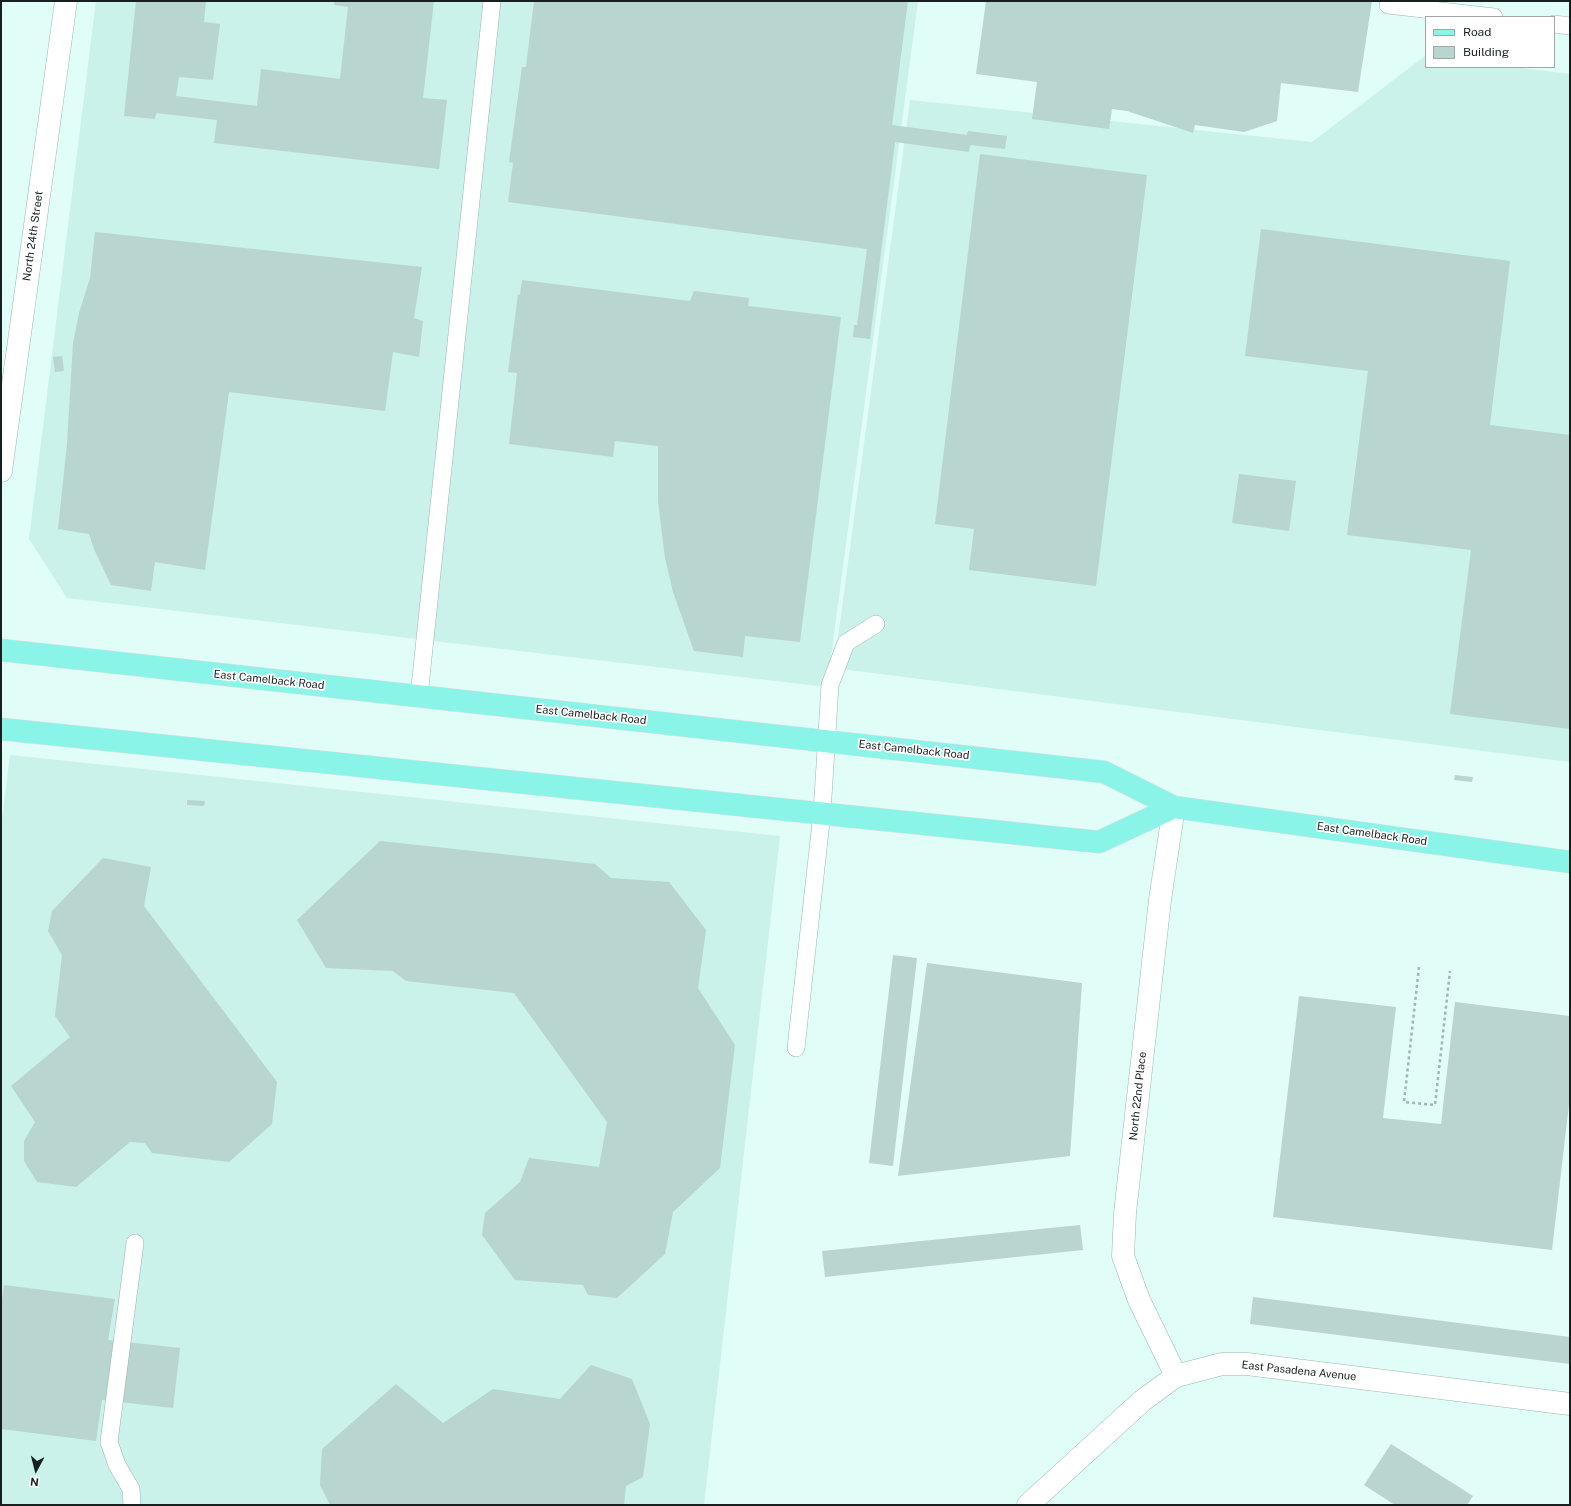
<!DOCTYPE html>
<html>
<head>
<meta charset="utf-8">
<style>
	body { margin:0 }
	#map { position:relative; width:1571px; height:1506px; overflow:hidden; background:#e0fdf8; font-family:"Public Sans",sans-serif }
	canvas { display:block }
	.frame { position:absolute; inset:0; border:2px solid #16211f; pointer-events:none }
	.legend { position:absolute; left:1425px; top:16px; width:130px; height:52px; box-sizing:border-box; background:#fff; border:1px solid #a2a6a5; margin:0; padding:5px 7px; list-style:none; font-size:12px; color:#16211f }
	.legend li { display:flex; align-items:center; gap:8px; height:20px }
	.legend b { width:20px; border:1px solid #a2a6a5 }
	.north { position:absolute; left:16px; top:1450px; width:40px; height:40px; -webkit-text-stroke:3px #fff; paint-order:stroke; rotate:187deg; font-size:11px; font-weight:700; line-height:16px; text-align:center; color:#16211f }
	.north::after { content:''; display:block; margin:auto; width:14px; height:18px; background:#16211f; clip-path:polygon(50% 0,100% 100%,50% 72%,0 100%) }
</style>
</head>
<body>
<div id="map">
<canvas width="1571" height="1506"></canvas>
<div class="frame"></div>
<ul class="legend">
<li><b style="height:5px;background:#8af4e8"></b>Road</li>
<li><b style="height:11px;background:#b8d5cf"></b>Building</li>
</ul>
<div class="north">N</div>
</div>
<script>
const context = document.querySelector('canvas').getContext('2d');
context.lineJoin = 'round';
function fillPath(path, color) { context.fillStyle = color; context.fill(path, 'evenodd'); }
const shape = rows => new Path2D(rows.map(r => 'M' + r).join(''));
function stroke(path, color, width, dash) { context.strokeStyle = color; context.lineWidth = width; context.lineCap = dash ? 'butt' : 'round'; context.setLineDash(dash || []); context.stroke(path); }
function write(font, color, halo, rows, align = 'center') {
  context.font = font + ' "Public Sans",sans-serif'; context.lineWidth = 3.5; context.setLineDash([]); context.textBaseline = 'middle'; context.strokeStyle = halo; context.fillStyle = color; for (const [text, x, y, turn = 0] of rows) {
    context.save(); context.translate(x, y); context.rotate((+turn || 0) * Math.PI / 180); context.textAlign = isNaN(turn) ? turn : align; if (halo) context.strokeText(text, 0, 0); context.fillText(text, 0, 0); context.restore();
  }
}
fillPath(shape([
	[96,1,918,1,827,687,67,598,29,539],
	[1425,56,1426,67,1514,67,1570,74,1570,762,834,668,910,100,1312,142],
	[10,755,780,836,704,1505,1,1505,1,828]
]), '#caf1ea');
fillPath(shape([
	[136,1,206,1,204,22,220,24,213,80,179,77,176,96,257,106,261,69,340,79,348,7,334,5,335,1,434,1,423,98,447,100,439,169,214,143,217,120,156,113,155,119,124,116],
	[534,1,908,1,892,125,967,135,968,131,1007,136,1005,149,970,145,969,152,895,142,870,339,853,337,854,325,857,325,867,249,508,202,513,163,509,162,522,67,526,67],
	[986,1,1372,1,1358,92,1281,83,1277,121,1244,132,1195,125,1193,133,1127,111,1112,109,1109,129,1032,119,1037,82,976,74],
	[980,154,1147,175,1096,586,969,570,974,529,935,524],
	[1261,229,1510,261,1490,425,1570,435,1570,729,1450,714,1471,550,1347,535,1368,371,1245,356],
	[95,232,422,267,414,318,423,321,419,357,393,352,385,411,229,392,205,570,155,562,151,591,111,585,94,549,89,534,58,529,67,444,73,343,79,313,90,278],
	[522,280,690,301,694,291,749,298,748,306,841,317,800,642,745,636,743,657,694,651,673,592,665,558,658,501,658,446,615,441,613,457,509,444,517,373,508,372,518,294,520,295],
	[62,356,64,371,55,372,53,357],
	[1239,474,1296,481,1289,531,1232,523],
	[1455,775,1473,777,1472,782,1454,780],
	[187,800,205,801,204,806,187,805],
	[380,841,595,864,611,878,669,882,706,930,698,988,735,1045,720,1168,673,1212,665,1254,617,1298,588,1295,583,1285,515,1280,482,1235,485,1213,520,1182,529,1158,599,1167,607,1122,514,993,406,981,393,971,326,968,297,920],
	[103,858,151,867,144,906,277,1082,272,1124,229,1162,152,1153,145,1143,130,1142,76,1187,37,1182,24,1161,24,1141,35,1122,11,1086,70,1037,55,1016,62,955,48,931,52,911],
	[893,955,917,958,893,1166,869,1163],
	[927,963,1082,983,1070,1156,898,1176],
	[1299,996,1396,1007,1383,1118,1441,1124,1455,1002,1570,1016,1570,1096,1552,1250,1273,1217],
	[1080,1225,1083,1250,825,1277,822,1251],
	[4,1285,115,1299,108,1340,180,1348,173,1408,102,1400,96,1441,1,1429,1,1306],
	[1253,1297,1570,1337,1570,1364,1250,1324],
	[591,1365,632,1379,650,1424,643,1477,626,1486,624,1505,330,1505,320,1485,322,1449,396,1384,443,1423,493,1389,560,1399],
	[1391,1444,1473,1496,1467,1505,1395,1505,1364,1485]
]), '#b8d5cf');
const lane = shape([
	[1388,5,1494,17],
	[1554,24,1570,26],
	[419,696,492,1],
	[796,1048,822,813,830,685,846,643,876,624],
	[132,1505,131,1489,117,1465,109,1442,135,1243]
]);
const street = shape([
	[1174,807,1160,900,1125,1213,1123,1256,1139,1300,1176,1376],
	[1028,1505,1142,1401,1176,1376,1222,1364,1247,1364,1570,1404]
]);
const secondary = shape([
	[1,471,66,1]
]);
const primary = shape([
	[1,650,1104,772,1174,807,1570,862],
	[1,729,1099,842,1174,807]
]);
stroke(lane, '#9ab5b0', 18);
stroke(street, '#9ab5b0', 23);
stroke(secondary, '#9ab5b0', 23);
stroke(primary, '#dee0e0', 23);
stroke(shape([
	[1419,967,1404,1102,1435,1105,1450,971]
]), '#9fb6b2', 2.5, [3, 3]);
stroke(lane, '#fff', 17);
stroke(street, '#fff', 22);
stroke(secondary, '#fff', 22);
stroke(primary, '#8af4e8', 22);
write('11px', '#16211f', '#fff', [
	["North 24th Street",33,236,-82],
	["East Camelback Road",269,680,6],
	["East Camelback Road",591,715,6],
	["East Camelback Road",914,750,6],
	["East Camelback Road",1372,834,8],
	["North 22nd Place",1138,1096,-84],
	["East Pasadena Avenue",1299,1371,6]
]);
</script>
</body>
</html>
